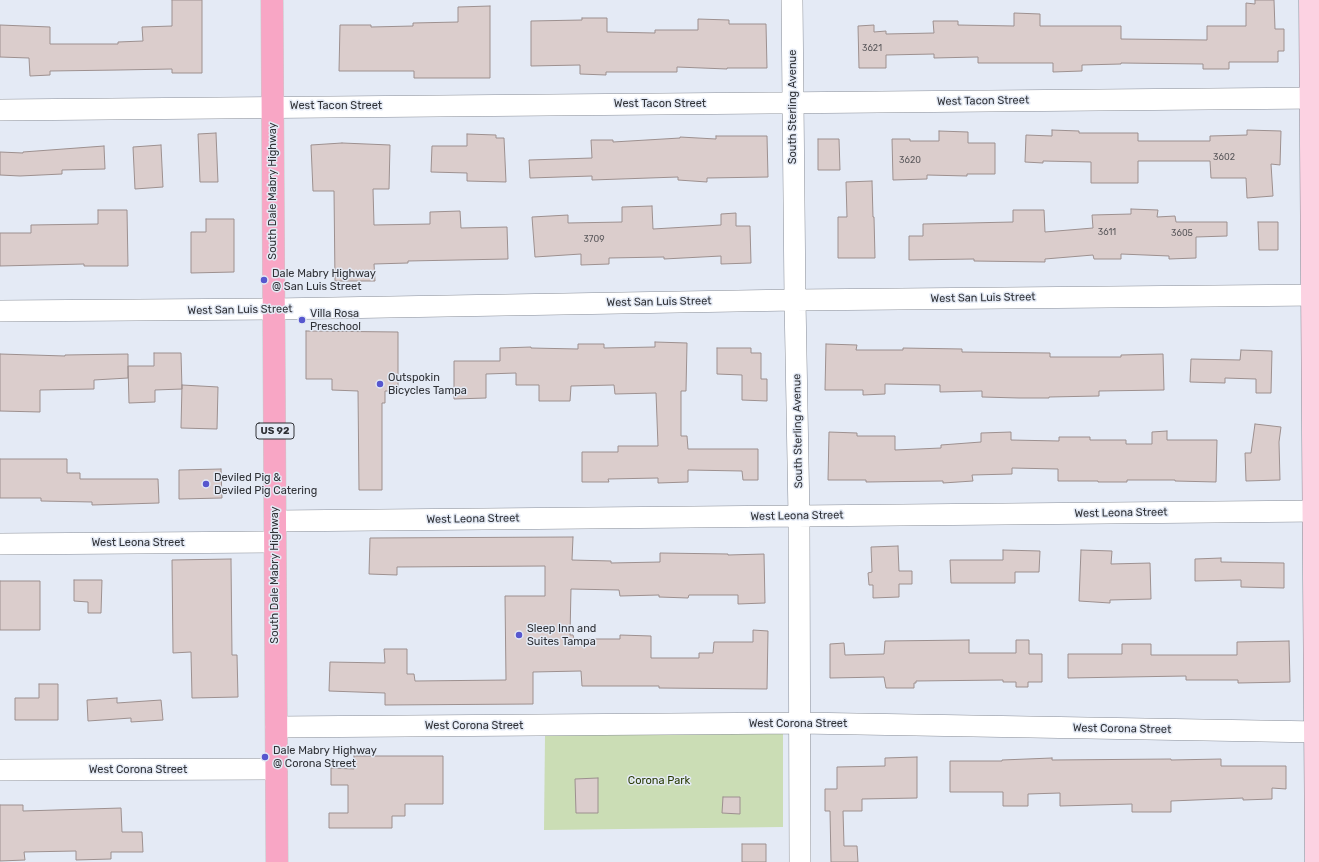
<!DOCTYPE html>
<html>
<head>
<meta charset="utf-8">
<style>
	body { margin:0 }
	canvas { display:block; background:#e4eaf5 }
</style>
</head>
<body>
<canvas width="1319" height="862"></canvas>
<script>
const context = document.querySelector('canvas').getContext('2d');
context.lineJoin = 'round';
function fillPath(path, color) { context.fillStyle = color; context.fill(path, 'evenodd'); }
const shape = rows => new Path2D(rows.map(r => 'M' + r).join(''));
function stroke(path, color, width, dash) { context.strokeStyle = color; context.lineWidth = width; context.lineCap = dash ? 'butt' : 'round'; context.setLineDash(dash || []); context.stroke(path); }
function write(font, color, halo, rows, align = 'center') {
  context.font = font + ' Rubik,sans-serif'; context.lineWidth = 3; context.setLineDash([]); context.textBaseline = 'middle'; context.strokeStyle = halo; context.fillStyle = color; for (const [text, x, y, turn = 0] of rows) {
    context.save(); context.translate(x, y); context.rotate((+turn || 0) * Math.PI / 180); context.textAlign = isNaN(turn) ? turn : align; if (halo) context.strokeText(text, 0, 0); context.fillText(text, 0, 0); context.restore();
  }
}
fillPath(shape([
	[545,734,783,734,783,827,544,830]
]), '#cbddb5');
const building = shape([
	[172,0,202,0,202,73,172,73,172,69,119,70,50,71,50,75,30,76,29,58,0,57,0,25,50,27,50,44,118,44,118,42,143,41,142,27,172,26,172,0],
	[1255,0,1274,0,1275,29,1284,29,1284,51,1278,51,1278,62,1229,62,1229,69,1203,69,1203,64,1121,63,1121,64,1082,65,1082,71,1053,72,1053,63,978,63,978,57,934,58,934,54,886,55,886,68,859,68,858,26,874,25,874,32,886,31,886,34,934,33,933,21,958,21,958,25,1014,26,1014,13,1040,14,1040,26,1121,26,1121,39,1207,40,1207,26,1246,26,1246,3,1255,4,1255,0],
	[490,6,490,78,414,78,414,71,339,71,340,25,371,25,371,27,413,26,413,23,458,22,458,7,490,6],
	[582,18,607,18,607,32,655,33,655,30,698,30,698,19,729,20,729,24,766,24,767,68,727,68,727,69,677,67,677,72,606,72,606,75,580,74,580,65,531,66,531,21,582,20,582,18],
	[1052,130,1079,131,1079,133,1138,133,1138,141,1210,141,1210,136,1247,135,1247,130,1281,131,1280,165,1271,164,1273,196,1247,198,1246,178,1211,178,1210,161,1138,161,1138,183,1091,183,1091,162,1043,161,1043,163,1025,162,1026,135,1052,136,1052,130],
	[939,131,968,132,968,143,995,143,995,174,967,174,967,176,927,175,927,179,893,180,892,139,910,139,910,141,939,141,939,131],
	[216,133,218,182,200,182,198,134,216,133],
	[467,134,496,135,496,138,504,138,506,182,467,181,467,173,431,172,432,146,467,146,467,134],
	[716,136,767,136,768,177,707,178,707,182,678,180,678,177,592,180,592,176,530,178,529,160,592,158,591,140,613,140,613,142,680,138,680,137,716,139,716,136],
	[818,139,839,139,840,170,818,170,818,139],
	[342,143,390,145,389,189,373,189,374,225,430,224,430,212,460,211,461,228,507,227,508,259,408,261,408,263,374,264,375,281,335,281,334,191,313,191,311,145,342,143],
	[161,145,163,187,135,189,133,147,161,145],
	[104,146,105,169,62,170,62,174,20,176,0,175,0,152,23,153,23,152,104,146],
	[872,181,873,217,874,217,875,258,838,258,838,217,847,217,846,182,872,181],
	[652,206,653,229,721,225,721,214,736,213,736,226,750,226,751,263,721,264,721,256,664,259,664,257,609,258,609,264,581,265,581,254,535,257,532,217,568,215,568,223,622,222,622,207,652,206],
	[1131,209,1158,210,1157,217,1175,216,1176,222,1227,222,1227,236,1196,237,1196,258,1169,259,1169,256,1121,254,1121,259,1094,259,1093,255,1045,259,1045,262,974,261,974,259,909,260,909,236,923,236,923,224,1013,222,1013,210,1044,210,1045,232,1093,228,1092,215,1131,214,1131,209],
	[98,210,127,210,128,266,84,266,84,264,0,266,0,233,31,233,31,225,98,224,98,210],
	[206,219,234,219,234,272,191,273,191,232,206,232,206,219],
	[1258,222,1278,222,1278,250,1259,250,1258,222],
	[306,331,398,332,398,391,385,391,385,403,382,403,382,490,359,490,358,391,332,390,332,379,306,379,306,331],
	[655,342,687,343,686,391,681,391,681,436,687,436,688,449,758,449,758,480,743,480,742,471,688,470,688,482,658,483,658,478,608,479,609,482,582,482,582,452,618,452,618,446,658,446,656,393,615,394,614,385,571,386,570,401,539,401,539,385,516,385,516,373,486,374,486,398,454,399,454,361,500,361,500,348,531,347,531,348,578,349,578,344,604,344,604,348,655,347,655,342],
	[826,344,857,345,856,350,903,350,903,348,962,349,962,352,1050,353,1050,357,1121,357,1121,355,1163,354,1164,390,1099,391,1099,396,1049,397,1049,398,1019,398,982,397,982,391,940,392,940,385,885,384,885,394,863,395,863,390,825,390,826,344],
	[717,348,751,348,751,353,761,353,761,379,767,379,767,401,742,400,742,375,717,374,717,348],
	[1241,350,1272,351,1271,393,1256,393,1256,379,1225,378,1225,383,1190,382,1191,359,1240,360,1241,350],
	[154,353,181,353,182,389,155,390,155,402,129,403,128,366,154,366,154,353],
	[0,354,65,356,65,355,128,354,128,378,94,380,94,389,40,390,40,412,0,411,0,354],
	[182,385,218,387,217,429,181,428,182,385],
	[1255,424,1281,427,1279,442,1280,480,1246,481,1245,453,1251,453,1255,424],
	[1167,431,1167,440,1217,440,1216,482,1175,481,1175,480,1127,480,1127,482,1098,482,1098,481,1058,481,1058,469,1012,468,1012,474,972,475,973,481,943,483,943,481,866,482,866,480,828,480,829,432,857,433,857,436,895,436,895,450,941,448,941,445,981,442,981,433,1011,432,1011,440,1059,441,1059,437,1090,437,1090,440,1126,440,1126,444,1152,444,1152,432,1167,431],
	[0,459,67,459,67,473,80,473,80,479,158,479,159,503,92,505,92,502,41,501,41,498,0,498,0,459],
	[221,469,222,498,179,499,179,470,221,469],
	[573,537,572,560,611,561,611,563,660,562,660,553,728,554,728,555,764,554,765,603,738,604,738,595,689,595,688,598,659,597,659,595,620,596,619,590,571,589,570,635,573,635,574,639,620,639,620,635,651,636,651,658,699,658,699,653,713,653,714,642,753,642,753,630,768,631,767,689,659,688,659,686,582,686,581,671,533,672,533,704,385,705,385,693,329,691,330,662,385,663,384,649,407,649,407,674,414,674,415,681,506,680,505,596,545,596,545,566,397,567,397,575,369,574,370,538,573,537],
	[898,546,899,571,912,571,912,584,899,584,899,597,873,598,873,585,869,585,868,573,872,572,871,547,898,546],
	[1003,550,1040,551,1039,572,1015,572,1015,583,951,583,950,560,1003,560,1003,550],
	[1081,550,1112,551,1111,564,1150,563,1151,599,1110,600,1110,603,1079,601,1081,550],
	[1221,558,1221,562,1284,563,1284,588,1241,587,1241,580,1195,581,1195,559,1221,558],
	[231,559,232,655,237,655,238,697,192,698,191,652,173,653,172,560,231,559],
	[74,580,102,580,101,613,88,613,88,602,74,601,74,580],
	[0,581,40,581,40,630,0,630,0,581],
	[969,640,969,653,1016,653,1016,640,1029,640,1029,654,1042,654,1042,682,1028,682,1028,687,1016,687,1016,682,1003,682,1003,680,916,681,916,683,914,683,914,688,886,688,884,677,830,678,830,644,844,643,845,655,884,654,885,641,969,640],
	[1289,641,1290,682,1238,683,1238,680,1186,680,1186,676,1068,678,1068,654,1122,654,1122,644,1151,644,1151,655,1237,655,1237,642,1289,641],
	[39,684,58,684,58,720,15,720,15,698,39,698,39,684],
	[117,698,117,703,161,700,163,720,131,722,131,718,88,721,87,700,117,698],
	[354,756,443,756,443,804,405,804,405,816,392,816,392,828,329,828,329,813,348,813,348,785,331,785,331,768,354,769,354,756],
	[917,757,917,798,862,799,862,811,843,811,844,846,857,846,858,862,831,862,830,811,825,811,825,789,837,789,837,767,885,766,885,758,917,757],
	[1052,758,1052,760,1171,759,1171,760,1221,759,1221,766,1286,766,1286,789,1272,788,1272,799,1243,800,1243,798,1171,801,1171,812,1132,812,1132,804,1060,806,1060,793,1028,794,1028,806,1003,806,1003,792,950,792,950,761,1002,761,1002,760,1052,758],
	[598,778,598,813,576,813,575,779,598,778],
	[723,797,740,797,740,814,722,813,723,797],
	[0,805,23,805,23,811,121,808,122,832,142,832,143,852,111,852,111,859,76,860,76,851,24,852,25,860,0,861,0,805],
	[742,844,766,844,766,862,742,862,742,844]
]);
fillPath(building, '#dbcdcc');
stroke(building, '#9d908f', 1);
const street = shape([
	[792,0,795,300,799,516,800,862],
	[0,110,1319,98],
	[0,311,274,309,795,300,1319,295],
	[275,521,1319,511],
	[0,544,275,542],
	[276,727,800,723,1319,732],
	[0,770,277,769]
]);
const secondary = shape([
	[1310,0,1316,862]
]);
const primary = shape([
	[272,0,277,862]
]);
stroke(street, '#898e98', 22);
stroke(secondary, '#898e98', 23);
stroke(primary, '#c9cacb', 23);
stroke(street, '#fff', 21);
stroke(secondary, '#fcd2e2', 22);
stroke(primary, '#f8a6c5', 22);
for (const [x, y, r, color] of [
	[264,280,4,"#5757ce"],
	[302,320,4,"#5757ce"],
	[380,384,4,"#5757ce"],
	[206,484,4,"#5757ce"],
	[519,635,4,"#5757ce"],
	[265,757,4,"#5757ce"]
]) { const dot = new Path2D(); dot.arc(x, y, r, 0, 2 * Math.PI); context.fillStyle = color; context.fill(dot); stroke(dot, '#e4eaf5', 1.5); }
write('9px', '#5b595c', null, [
	["3621",872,48],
	["3602",1224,157],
	["3620",910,160],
	["3611",1107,232],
	["3605",1182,233],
	["3709",594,239]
]);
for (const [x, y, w] of [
	[275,431,38]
]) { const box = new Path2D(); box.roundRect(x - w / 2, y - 8, w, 16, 3); context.fillStyle = '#e4eaf5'; context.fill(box); stroke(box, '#303237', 1); }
write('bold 10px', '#303237', null, [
	["US 92",275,431]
]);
write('11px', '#303237', '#e4eaf5', [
	["West Tacon Street",983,101,-1],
	["West Tacon Street",660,104],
	["West Tacon Street",336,106],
	["South Sterling Avenue",793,107,-90],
	["South Dale Mabry Highway",273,191,-90],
	["West San Luis Street",983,298,-1],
	["West San Luis Street",659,302,-1],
	["West San Luis Street",240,310,-1],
	["South Sterling Avenue",798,431,-91],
	["West Leona Street",1121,513,-1],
	["West Leona Street",797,516,-1],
	["West Leona Street",473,519,-1],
	["West Leona Street",138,543],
	["South Dale Mabry Highway",275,575,-90],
	["West Corona Street",798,724],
	["West Corona Street",474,726],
	["West Corona Street",1122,729,1],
	["West Corona Street",138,770]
]);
write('11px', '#303237', '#e4eaf5', [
	["Dale Mabry Highway",272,274],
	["@ San Luis Street",272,287],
	["Villa Rosa",310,314],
	["Preschool",310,327],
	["Outspokin",388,378],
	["Bicycles Tampa",388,391],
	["Deviled Pig &",214,478],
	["Deviled Pig Catering",214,491],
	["Sleep Inn and",527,629],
	["Suites Tampa",527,642],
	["Dale Mabry Highway",273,751],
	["@ Corona Street",273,764]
], 'left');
write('11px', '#2a3c05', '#e4eaf5', [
	["Corona Park",659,781]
]);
</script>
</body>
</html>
